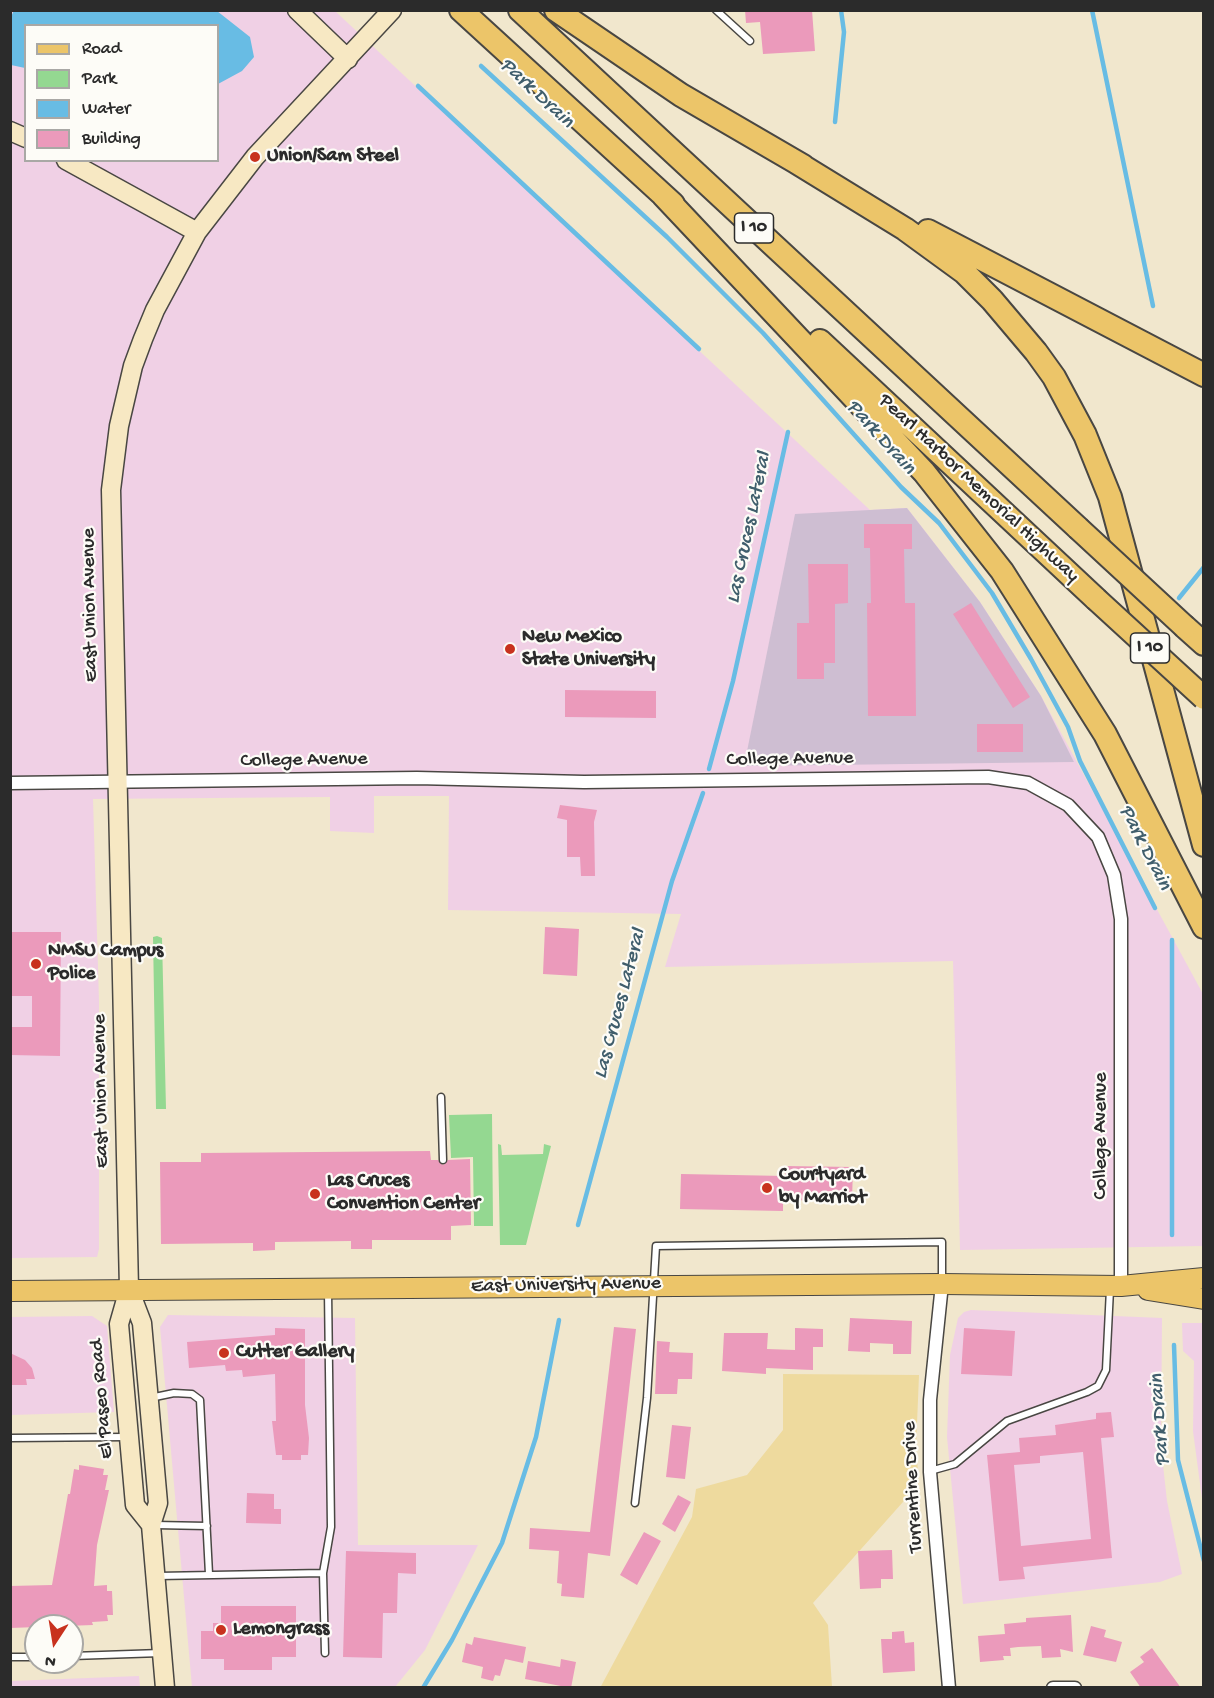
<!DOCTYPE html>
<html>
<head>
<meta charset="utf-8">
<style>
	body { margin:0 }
	#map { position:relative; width:1214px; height:1698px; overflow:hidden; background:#f1e7cd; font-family:"Gochi Hand",sans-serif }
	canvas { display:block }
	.frame { position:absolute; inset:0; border:12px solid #2b2b2b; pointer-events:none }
	.legend { position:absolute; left:24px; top:24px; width:195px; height:138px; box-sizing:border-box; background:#fdfcf7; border:2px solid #a9a8a5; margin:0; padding:8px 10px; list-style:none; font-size:18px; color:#2b2b2b }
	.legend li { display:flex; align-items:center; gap:12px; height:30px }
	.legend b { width:30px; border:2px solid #a9a8a5 }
	.north { position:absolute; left:24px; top:1614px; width:60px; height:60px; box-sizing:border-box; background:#fdfcf7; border:2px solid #a9a8a5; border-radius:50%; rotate:192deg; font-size:16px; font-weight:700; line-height:24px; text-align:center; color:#2b2b2b }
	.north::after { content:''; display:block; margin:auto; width:21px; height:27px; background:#c8321e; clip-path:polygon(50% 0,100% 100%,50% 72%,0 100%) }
</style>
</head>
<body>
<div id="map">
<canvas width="1214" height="1698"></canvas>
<div class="frame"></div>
<ul class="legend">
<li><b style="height:8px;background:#ecc569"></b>Road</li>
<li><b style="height:16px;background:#94d891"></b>Park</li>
<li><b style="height:16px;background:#68bce4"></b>Water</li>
<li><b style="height:16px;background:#eb9abb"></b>Building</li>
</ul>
<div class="north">N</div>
</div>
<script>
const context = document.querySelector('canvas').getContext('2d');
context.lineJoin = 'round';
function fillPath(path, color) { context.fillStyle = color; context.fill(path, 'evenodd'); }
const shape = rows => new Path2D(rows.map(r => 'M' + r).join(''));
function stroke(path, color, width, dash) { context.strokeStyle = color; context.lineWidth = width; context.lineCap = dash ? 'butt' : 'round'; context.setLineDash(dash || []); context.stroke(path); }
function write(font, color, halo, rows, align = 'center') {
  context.font = font + ' "Gochi Hand",sans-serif'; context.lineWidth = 4.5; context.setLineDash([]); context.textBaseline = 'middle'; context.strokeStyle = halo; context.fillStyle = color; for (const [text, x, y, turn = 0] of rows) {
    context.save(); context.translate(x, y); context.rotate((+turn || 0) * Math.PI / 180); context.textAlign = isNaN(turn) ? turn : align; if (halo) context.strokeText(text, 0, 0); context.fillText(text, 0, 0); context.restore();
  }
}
fillPath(shape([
	[10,11,335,11,870,510,907,508,980,602,1041,696,1203,994,1203,1246,960,1250,953,961,665,967,681,914,448,910,449,796,374,796,374,833,330,831,330,797,93,799,99,1001,99,1249,97,1257,11,1258],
	[26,26,218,26,218,160,26,160],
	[971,1310,1162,1318,1161,1447,1167,1501,1182,1574,1160,1582,963,1604,947,1437,950,1355,958,1318,964,1312],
	[168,1315,355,1318,358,1545,478,1545,425,1650,395,1687,192,1687,160,1327],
	[92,1316,107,1326,114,1412,11,1415,10,1317],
	[1182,1323,1203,1323,1203,1506,1193,1431,1194,1361,1183,1351],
	[139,1676,140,1687,11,1687,11,1681]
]), '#f0d0e5');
fillPath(shape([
	[907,508,980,602,1041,696,1074,762,744,766,795,514]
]), '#cebed2');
fillPath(shape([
	[157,936,162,938,166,1109,156,1109,153,937],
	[492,1114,493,1226,474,1226,473,1157,451,1158,449,1115],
	[498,1144,501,1145,502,1155,543,1154,544,1144,551,1146,526,1245,500,1245]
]), '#94d891');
fillPath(shape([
	[783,1374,919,1375,916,1448,919,1484,813,1603,828,1625,832,1687,600,1688,692,1517,696,1489,747,1475,783,1430]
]), '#eeda9e');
fillPath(shape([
	[14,10,217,11,250,37,254,57,242,71,218,84,218,26,26,26,25,68,11,65,11,17]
]), '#68bce4');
stroke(shape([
	[1092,10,1153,306],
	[481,66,667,237,763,333,901,487,939,523,992,593,1031,659,1068,727,1080,761,1155,908],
	[418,86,699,349],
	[835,122,844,32,841,10],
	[1179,598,1204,567],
	[709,769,733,681,788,432],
	[1172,940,1172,1235],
	[578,1225,672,881,703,793],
	[1174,1345,1178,1460,1204,1561],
	[423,1688,452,1640,502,1543,536,1437,559,1320]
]), '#68bce4', 4.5);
fillPath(shape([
	[745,10,812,10,815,51,763,54,760,22,746,23],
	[864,524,912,524,912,549,904,549,905,603,915,603,916,716,868,716,867,603,871,603,870,548,864,548],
	[808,564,848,564,848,603,835,604,835,663,824,663,824,679,797,679,797,623,809,623],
	[971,603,1030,697,1013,708,953,614],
	[565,690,656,691,656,718,565,717],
	[977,724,1023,724,1023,752,977,752],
	[560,805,597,810,594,822,595,876,581,876,580,857,567,857,567,820,557,818],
	[545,927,579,929,577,976,543,974],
	[10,932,61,932,60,1056,10,1055,10,1027,32,1027,32,996,10,996],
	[430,1151,431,1160,438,1160,443,1165,448,1160,470,1159,471,1225,451,1226,451,1240,372,1240,372,1249,351,1249,351,1241,275,1242,275,1250,253,1251,253,1243,161,1244,160,1162,201,1162,201,1153],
	[785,1166,853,1167,852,1201,783,1200,783,1211,680,1209,681,1174,785,1176],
	[850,1318,912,1321,911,1354,893,1354,893,1344,870,1343,870,1352,848,1351],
	[614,1327,636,1329,610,1556,588,1553,584,1598,561,1596,562,1584,557,1583,559,1551,529,1549,530,1528,590,1532],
	[275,1328,305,1329,305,1405,309,1438,308,1455,301,1455,301,1460,282,1460,282,1455,276,1455,272,1421,276,1421,275,1374,243,1377,242,1370,226,1371,225,1365,189,1368,187,1342,275,1335],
	[795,1328,823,1329,823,1347,813,1347,813,1370,766,1368,766,1374,722,1371,724,1333,768,1333,767,1349,795,1350],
	[964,1328,1015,1331,1012,1376,961,1374],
	[657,1341,670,1342,669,1352,693,1353,692,1379,678,1379,677,1394,655,1394],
	[10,1353,25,1360,32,1368,35,1379,26,1379,27,1385,10,1385],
	[1111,1412,1114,1437,1101,1438,1112,1558,1023,1567,1025,1579,999,1581,987,1455,1020,1452,1019,1438,1056,1435,1055,1425,1096,1419,1096,1413],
	[1083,1452,1091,1539,1021,1546,1014,1465,1040,1463,1040,1456],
	[672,1425,691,1427,685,1479,666,1477],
	[79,1465,104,1469,103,1475,108,1475,105,1490,109,1490,97,1545,94,1586,107,1585,107,1591,112,1591,113,1615,107,1615,108,1621,92,1622,93,1625,10,1628,10,1586,52,1585,68,1494,70,1494,74,1469,79,1470],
	[247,1493,274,1494,274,1509,281,1509,281,1524,246,1523],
	[678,1495,691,1502,675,1532,662,1524],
	[644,1532,661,1541,637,1585,620,1575],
	[892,1550,893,1579,881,1579,881,1588,860,1589,858,1551],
	[346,1551,416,1553,416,1574,398,1573,397,1613,383,1613,382,1658,343,1657],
	[221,1606,296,1606,296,1657,272,1657,272,1670,224,1670,224,1659,201,1659,201,1631,213,1631,213,1623,221,1623],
	[1071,1615,1073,1652,1060,1649,1061,1657,1042,1658,1041,1646,1018,1647,1010,1648,1011,1656,1003,1656,1004,1660,980,1662,978,1636,1005,1634,1004,1624,1026,1622,1026,1618],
	[1091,1626,1106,1630,1104,1637,1122,1642,1116,1662,1083,1655],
	[904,1631,905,1643,914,1642,915,1671,883,1673,881,1639,892,1639,892,1632],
	[474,1637,526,1647,523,1663,505,1659,500,1676,495,1675,493,1681,481,1678,483,1667,462,1662,466,1643,472,1645],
	[1152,1648,1181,1688,1141,1688,1130,1672,1144,1662,1140,1657],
	[561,1659,576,1662,571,1688,525,1679,528,1661,560,1667]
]), '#eb9abb');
const lane = shape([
	[716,10,750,41],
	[441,1097,443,1160],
	[150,1398,174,1393,192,1394,200,1400,209,1574],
	[10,1438,125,1437],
	[930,1471,955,1464,1007,1421,1087,1392,1098,1386,1106,1370,1110,1289],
	[635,1503,647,1398,656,1246,942,1242,942,1280],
	[155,1525,207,1526],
	[158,1576,323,1573],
	[325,1653,323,1573,331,1527,328,1291],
	[72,1656,161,1653],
	[10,1657,36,1657]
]);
const street = shape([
	[10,783,417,778,584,782,988,777,1028,783,1068,805,1098,837,1114,875,1121,919,1121,1286],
	[942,1284,930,1400,930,1472,949,1688],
	[1053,1688,1075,1688]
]);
const secondary = shape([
	[297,10,348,59],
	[10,131,26,138],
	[66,160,197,232],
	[129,1289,142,1323,158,1503,151,1525,165,1688],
	[151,1525,135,1505,119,1324,129,1289,111,490,119,426,133,366,143,339,155,310,197,232,255,157,392,10]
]);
const primary = shape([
	[1148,1290,1204,1299],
	[10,1291,942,1284,1121,1286,1204,1278]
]);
const highway = shape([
	[461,10,673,204],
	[520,10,1078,528],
	[556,10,681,95,803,166],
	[791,159,905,229,964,272,992,300,1036,352,1054,377,1085,435,1110,497,1204,845],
	[663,195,924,472,1002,571,1105,734,1204,927],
	[928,231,1204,375],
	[820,341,1096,599],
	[1185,627,1204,644]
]);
stroke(lane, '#494743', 9);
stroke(street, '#494743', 15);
stroke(secondary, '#494743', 21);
stroke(primary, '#494743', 22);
stroke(highway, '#494743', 26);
stroke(lane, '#fff', 6);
stroke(street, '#fff', 12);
stroke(secondary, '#f7e8c3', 18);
stroke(primary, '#ecc569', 20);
stroke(highway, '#ecc569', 22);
const highwayBridge = shape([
	[1078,528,1185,627],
	[1096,599,1204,698]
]);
stroke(highwayBridge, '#494743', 26, []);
stroke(highwayBridge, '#ecc569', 22);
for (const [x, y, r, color] of [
	[255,157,6,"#c8321e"],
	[510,649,6,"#c8321e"],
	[36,964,6,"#c8321e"],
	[767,1188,6,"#c8321e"],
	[315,1194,6,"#c8321e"],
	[224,1353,6,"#c8321e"],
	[221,1630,6,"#c8321e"]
]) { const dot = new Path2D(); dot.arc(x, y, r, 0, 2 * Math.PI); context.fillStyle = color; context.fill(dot); stroke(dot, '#fdfcf7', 2); }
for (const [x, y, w] of [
	[754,228,39],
	[1150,648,39]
]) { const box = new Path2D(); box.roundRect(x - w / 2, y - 15, w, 30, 4.5); context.fillStyle = '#fdfcf7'; context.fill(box); stroke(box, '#2b2b2b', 1.5); }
write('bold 18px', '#2b2b2b', null, [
	["I 10",754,228],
	["I 10",1150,648]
]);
write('bold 20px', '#2b2b2b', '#fdfcf7', [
	["Union/Sam Steel",267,157],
	["New Mexico",522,638],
	["State University",522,661],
	["NMSU Campus",48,952],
	["Police",48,975],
	["Courtyard",779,1176],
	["by Marriot",779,1199],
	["Las Cruces",327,1182],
	["Convention Center",327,1205],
	["Cutter Gallery",236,1353],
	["Lemongrass",233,1630]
], 'left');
write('20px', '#2b2b2b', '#fdfcf7', [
	["Pearl Harbor Memorial Highway",978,489,43],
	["East Union Avenue",91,605,-91],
	["College Avenue",790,760,-1],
	["College Avenue",304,761,-1],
	["East Union Avenue",102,1091,-91],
	["College Avenue",1102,1136,-90],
	["East University Avenue",566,1286,-1],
	["El Paseo Road",103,1399,-95],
	["Turrentine Drive",914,1487,-93]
]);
write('italic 21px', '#405e6c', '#fdfcf7', [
	["Park Drain",536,94,43],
	["Park Drain",880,438,48],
	["Las Cruces Lateral",750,528,-78],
	["Park Drain",1144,848,63],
	["Las Cruces Lateral",621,1004,-75],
	["Park Drain",1161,1420,-94]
]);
</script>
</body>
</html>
